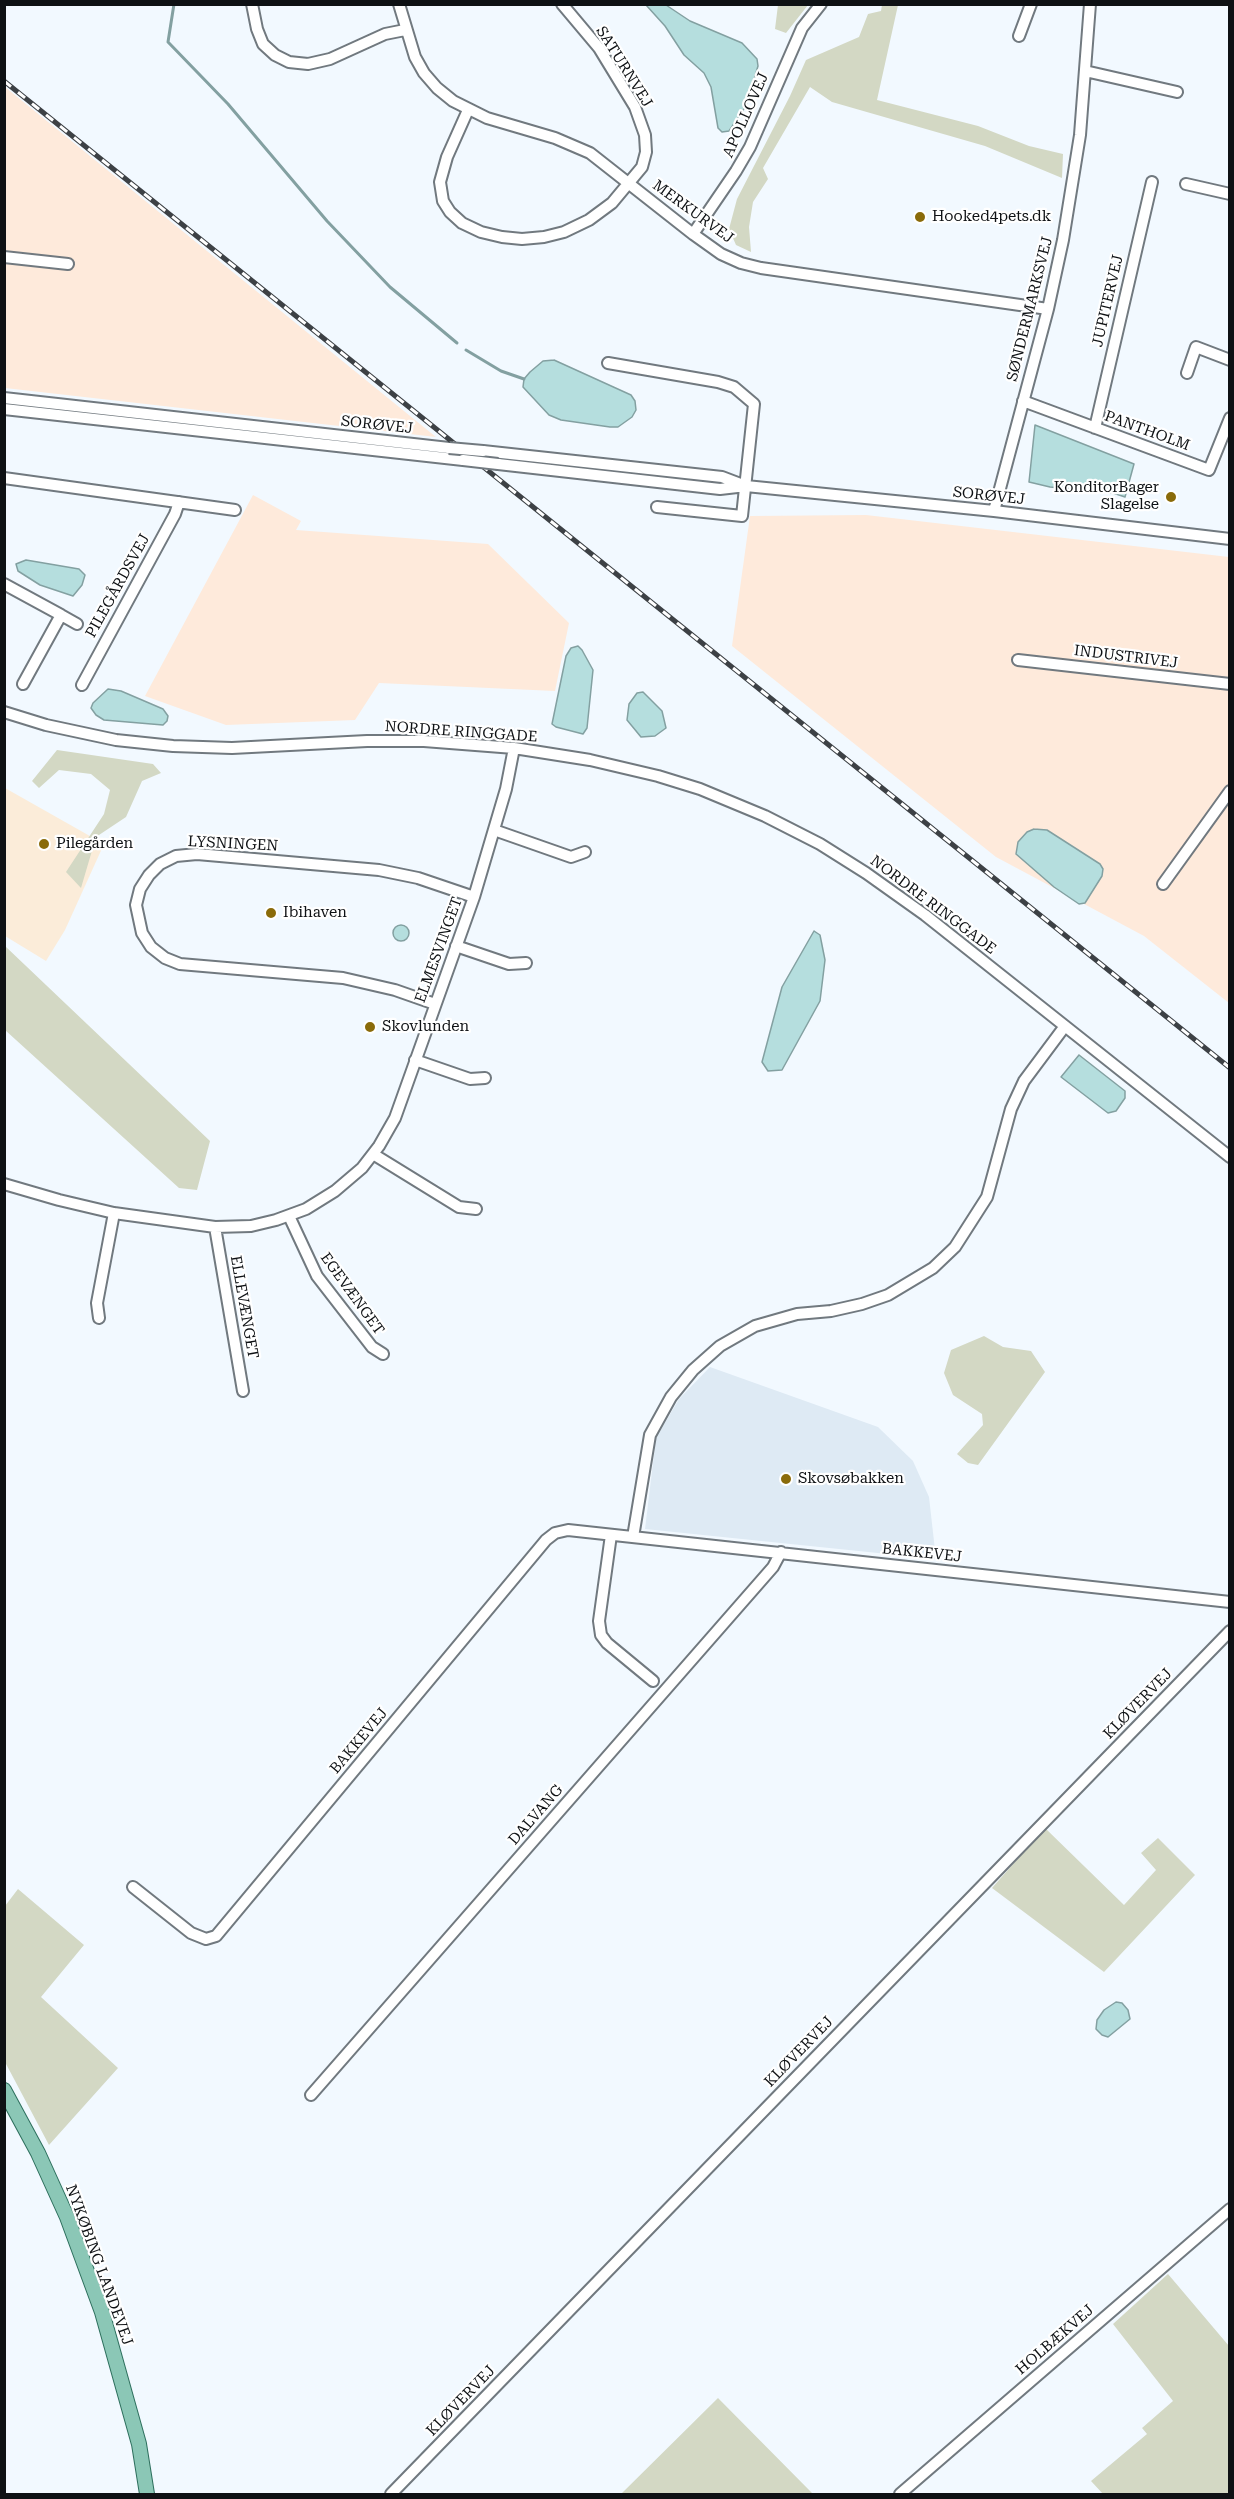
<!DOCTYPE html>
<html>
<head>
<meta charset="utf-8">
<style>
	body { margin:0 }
	#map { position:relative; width:1234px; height:2499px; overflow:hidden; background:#f2f9ff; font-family:"Roboto Serif",serif }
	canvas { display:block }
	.frame { position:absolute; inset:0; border:6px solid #0e1114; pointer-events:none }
</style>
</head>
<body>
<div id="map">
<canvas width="1234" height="2499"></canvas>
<div class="frame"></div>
</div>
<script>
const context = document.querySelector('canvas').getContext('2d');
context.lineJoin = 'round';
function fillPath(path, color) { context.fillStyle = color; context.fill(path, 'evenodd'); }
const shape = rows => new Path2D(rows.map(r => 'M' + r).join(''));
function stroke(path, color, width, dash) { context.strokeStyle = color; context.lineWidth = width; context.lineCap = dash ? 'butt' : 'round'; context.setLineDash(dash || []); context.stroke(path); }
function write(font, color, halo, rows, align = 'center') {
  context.font = font + ' "Roboto Serif",serif'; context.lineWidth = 4.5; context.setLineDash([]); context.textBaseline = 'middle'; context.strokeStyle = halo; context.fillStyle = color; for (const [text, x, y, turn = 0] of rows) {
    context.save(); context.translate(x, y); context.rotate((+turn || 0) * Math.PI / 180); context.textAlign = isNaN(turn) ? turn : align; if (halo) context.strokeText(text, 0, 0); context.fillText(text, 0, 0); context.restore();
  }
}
fillPath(shape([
	[5,788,104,844,65,930,46,961,5,936]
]), '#fbecd9');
fillPath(shape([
	[5,87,436,437,5,388],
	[253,495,301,521,296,530,488,544,569,623,555,691,379,683,355,720,226,725,145,696],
	[866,515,1229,557,1229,1003,1144,936,996,857,732,646,750,516]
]), '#feeadb');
fillPath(shape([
	[710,1367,878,1427,913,1461,929,1497,936,1559,645,1529,656,1438,679,1399]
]), '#deeaf4');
fillPath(shape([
	[778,5,778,4,808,5,786,33,775,29],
	[882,5,898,5,877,100,978,126,1029,146,1063,154,1062,178,985,146,832,102,810,87,763,168,768,179,753,202,749,227,751,252,736,245,729,229,737,199,790,96,806,60,859,37,868,14,881,11],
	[57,750,153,764,161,773,142,781,126,817,96,837,81,888,66,872,104,814,110,790,91,774,59,770,39,788,32,781],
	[5,946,210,1141,197,1190,179,1188,5,1030],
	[984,1336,1003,1347,1031,1351,1045,1372,978,1465,968,1463,957,1454,983,1425,982,1414,953,1395,944,1373,951,1350],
	[1045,1828,1124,1905,1156,1870,1141,1853,1158,1838,1195,1875,1104,1972,992,1888],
	[18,1889,84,1945,41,1997,118,2068,49,2145,5,2062,5,1906],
	[1168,2274,1229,2346,1229,2494,1103,2494,1091,2481,1147,2434,1142,2428,1173,2401,1113,2324],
	[718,2398,813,2494,621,2494]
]), '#d3d8c4');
const water = shape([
	[646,5,666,5,690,21,742,43,757,59,758,66,746,106,729,131,722,132,718,128,711,87,704,73,684,55,665,26,646,5],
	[554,360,631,395,635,401,636,410,632,417,618,427,610,427,561,420,549,415,523,387,524,379,530,372,543,361,554,360],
	[1035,425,1134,464,1125,497,1113,493,1050,487,1029,482,1035,425],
	[26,560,79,569,85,575,82,585,73,596,40,585,18,571,16,564,26,560],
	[578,646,582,650,593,670,587,728,583,734,556,727,552,724,566,656,571,648,578,646],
	[108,689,121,691,163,709,168,716,167,721,163,725,104,720,96,715,91,708,93,703,108,689],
	[643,692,662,711,666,728,655,736,641,737,627,720,629,704,637,693,643,692],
	[1034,829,1047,830,1100,864,1103,869,1102,876,1085,903,1079,904,1054,887,1016,854,1018,842,1027,832,1034,829],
	'393 933a8 8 0 1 1 16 0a8 8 0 1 1-16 0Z',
	[814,931,820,935,825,960,820,1001,782,1070,768,1071,762,1062,782,987,814,931],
	[1079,1055,1125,1091,1125,1098,1116,1111,1108,1113,1061,1077,1079,1055],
	[1116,2002,1122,2003,1128,2010,1130,2019,1108,2037,1102,2035,1096,2029,1097,2020,1104,2010,1116,2002]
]);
fillPath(water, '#b5dede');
stroke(water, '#83a0a1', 1.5);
stroke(shape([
	[174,4,168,42,228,104,327,221,390,287,457,343],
	[466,350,501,371,524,379]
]), '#83a0a1', 3);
const minor = shape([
	[252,4,257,29,263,44,275,55,289,62,308,64,330,59,385,34,405,30],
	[399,4,415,57,424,73,437,88,453,101,487,118,555,138,590,153,693,234,721,254,741,263,761,268,1048,309],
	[1019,36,1031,4],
	[1085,71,1177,92],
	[468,110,447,157,440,182,443,201,450,212,462,223,481,232,502,237,522,239,544,237,564,232,589,220,612,203,642,167,646,152,645,135,635,107,599,48,562,4],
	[1186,184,1230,194],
	[693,234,736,171,750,147,802,28,821,4],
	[4,257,68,264],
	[608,363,718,382,734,387,754,404,742,516,657,507],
	[1187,373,1196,347,1230,360],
	[4,398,449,448],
	[1023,401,1209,470,1230,418],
	[4,409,463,460],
	[1095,428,1152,182],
	[483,451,722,477,743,485],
	[498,464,720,489,746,486,994,511,1230,539],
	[4,478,235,510],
	[994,511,1048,309,1063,240,1080,135,1090,4],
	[4,584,61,615,23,684],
	[61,615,77,624],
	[1018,660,1230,684],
	[82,685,175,514,179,502],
	[4,712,46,725,116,740,173,746,232,748,367,741,424,741,514,748,590,760,658,776,700,789,765,816,820,844,866,873,925,915,1230,1157],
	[494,830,571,857,585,852],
	[1163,884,1230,791],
	[456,946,509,964,526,963],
	[435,1004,395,990,343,978,180,964,165,958,151,947,142,933,136,905,140,889,149,875,160,864,176,856,197,854,379,870,418,878,474,897],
	[415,1060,470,1079,485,1078],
	[373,1154,459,1207,476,1209],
	[4,1184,59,1200,114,1213,215,1227,251,1226,276,1220,306,1209,335,1191,362,1168,379,1146,395,1118,474,897,506,789,514,748],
	[289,1216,317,1276,372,1347,383,1354],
	[215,1227,243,1391],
	[99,1318,97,1303,114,1213],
	[611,1535,599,1621,601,1635,607,1643,653,1681],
	[633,1537,650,1435,671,1397,693,1370,720,1346,755,1326,797,1314,831,1311,862,1304,888,1295,933,1268,955,1247,987,1197,1011,1109,1024,1081,1065,1026],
	[133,1887,191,1933,206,1939,216,1936,546,1540,555,1533,568,1530,1230,1602],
	[311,2095,773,1567,781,1552],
	[391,2494,1230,1631],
	[900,2494,1230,2209]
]);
const major = shape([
	[4,2090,38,2153,67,2217,102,2312,139,2444,147,2494]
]);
stroke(minor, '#71797f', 14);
stroke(major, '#2d6f5d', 16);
stroke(minor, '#fff', 10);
stroke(major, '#8bc7b6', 14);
const rail = shape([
	[4,81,1230,1068]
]);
stroke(rail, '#3d4145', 5);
stroke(rail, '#fff', 3, [9]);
const minorBridge = shape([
	[449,448,483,451],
	[463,460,498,464]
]);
stroke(minorBridge, '#71797f', 14, []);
stroke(minorBridge, '#fff', 10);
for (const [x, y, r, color] of [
	[920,217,6,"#8a6b0a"],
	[1171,497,6,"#8a6b0a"],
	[44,844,6,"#8a6b0a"],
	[271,913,6,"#8a6b0a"],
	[370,1027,6,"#8a6b0a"],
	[786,1479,6,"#8a6b0a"]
]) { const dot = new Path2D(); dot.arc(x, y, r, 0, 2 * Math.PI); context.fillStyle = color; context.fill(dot); stroke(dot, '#fff', 2); }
write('15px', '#0e1114', '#fff', [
	["SATURNVEJ",624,67,58],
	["APOLLOVEJ",746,115,-66],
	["MERKURVEJ",693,212,36],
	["JUPITERVEJ",1108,301,-77],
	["SØNDERMARKSVEJ",1030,309,-76],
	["SORØVEJ",377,425,6],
	["PANTHOLM",1147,431,20],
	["SORØVEJ",989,496,6],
	["PILEGÅRDSVEJ",118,586,-61],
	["INDUSTRIVEJ",1126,657,7],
	["NORDRE RINGGADE",461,732,4],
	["LYSNINGEN",233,844,3],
	["NORDRE RINGGADE",933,905,37],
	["ELMESVINGET",439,950,-70],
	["EGEVÆNGET",352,1294,54],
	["ELLEVÆNGET",244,1307,80],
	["BAKKEVEJ",922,1553,6],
	["KLØVERVEJ",1138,1704,-46],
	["BAKKEVEJ",359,1741,-50],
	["DALVANG",536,1815,-49],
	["KLØVERVEJ",799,2052,-46],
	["NYKØBING LANDEVEJ",99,2265,70],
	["HOLBÆKVEJ",1055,2340,-41],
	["KLØVERVEJ",461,2401,-46]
]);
write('15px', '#0e1114', '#fff', [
	["Hooked4pets.dk",932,217],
	["KonditorBager",1159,488,"right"],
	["Slagelse",1159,505,"right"],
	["Pilegården",56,844],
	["Ibihaven",283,913],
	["Skovlunden",382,1027],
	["Skovsøbakken",798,1479]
], 'left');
</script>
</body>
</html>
